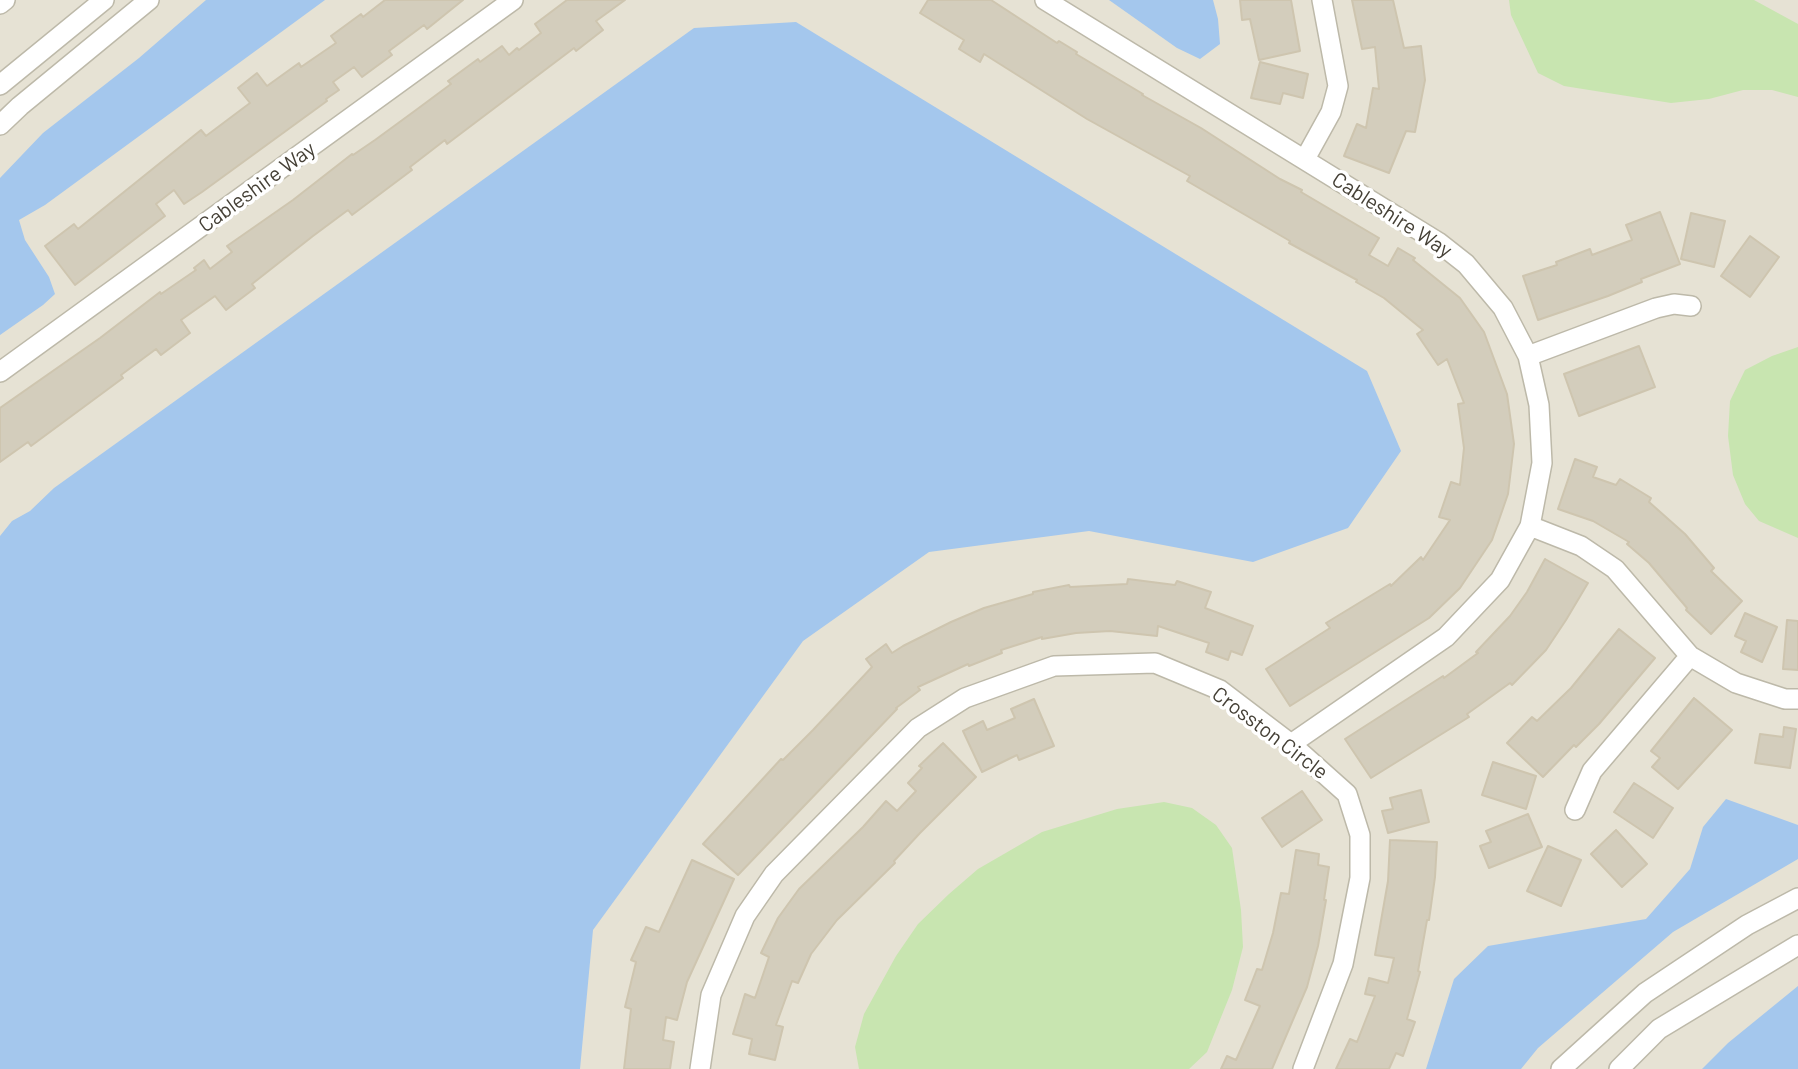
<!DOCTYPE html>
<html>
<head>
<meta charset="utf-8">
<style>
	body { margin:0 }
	canvas { display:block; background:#f2f0e6 }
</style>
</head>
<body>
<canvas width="1798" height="1069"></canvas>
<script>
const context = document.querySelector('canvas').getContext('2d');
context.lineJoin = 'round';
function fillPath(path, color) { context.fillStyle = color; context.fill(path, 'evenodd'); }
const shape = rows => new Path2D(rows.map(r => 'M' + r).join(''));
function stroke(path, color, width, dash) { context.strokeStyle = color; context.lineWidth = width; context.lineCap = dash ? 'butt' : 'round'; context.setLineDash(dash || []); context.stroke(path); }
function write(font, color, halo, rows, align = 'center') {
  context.font = font + ' Barlow,sans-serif'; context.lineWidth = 7; context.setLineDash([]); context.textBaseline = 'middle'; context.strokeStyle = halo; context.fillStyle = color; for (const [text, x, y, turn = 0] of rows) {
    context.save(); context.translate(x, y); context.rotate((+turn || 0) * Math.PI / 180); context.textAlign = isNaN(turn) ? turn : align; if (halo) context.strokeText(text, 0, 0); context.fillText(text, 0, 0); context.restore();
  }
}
fillPath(shape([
	[0,0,1798,0,1798,1069,0,1069]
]), '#e6e2d4');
fillPath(shape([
	[1509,0,1754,0,1798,24,1798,97,1772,90,1743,90,1709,99,1671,103,1564,86,1538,73,1511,15],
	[1798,347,1798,538,1759,521,1745,504,1733,475,1728,436,1730,401,1745,370,1772,356],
	[1164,802,1192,808,1216,825,1232,848,1241,910,1243,947,1232,990,1207,1052,1189,1069,859,1069,855,1047,864,1014,896,956,918,924,949,894,978,869,1042,832,1117,809]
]), '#c8e5b0');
fillPath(shape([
	[206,0,325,0,45,205,19,220,25,240,49,277,55,294,43,305,0,335,0,178,43,133,139,58],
	[1109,0,1213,0,1218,19,1220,44,1200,59,1177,48],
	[796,22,1367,371,1401,451,1348,528,1253,562,1089,531,929,552,803,641,593,930,580,1069,0,1069,0,536,12,521,30,511,54,488,694,28],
	[1726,799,1798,825,1798,859,1673,932,1538,1048,1521,1069,1426,1069,1454,979,1488,946,1646,919,1690,869,1703,827],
	[1798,986,1798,1069,1702,1069,1728,1043]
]), '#a4c7ed');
const building = shape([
	[385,0,463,0,427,29,424,25,389,51,392,55,362,77,354,67,333,82,339,90,326,99,327,101,202,192,184,204,174,190,156,204,165,216,75,285,45,246,74,224,78,229,201,130,206,136,250,103,238,88,257,73,267,86,299,63,301,67,336,43,331,36,361,14,363,17,385,0],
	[567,0,625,0,596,21,603,30,576,51,574,48,447,144,445,140,410,167,412,170,352,215,348,210,313,236,252,284,255,288,226,310,215,296,181,320,190,333,161,355,156,349,121,375,123,378,31,446,28,442,0,462,0,408,100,338,160,292,161,294,196,270,194,268,204,260,210,269,232,252,227,246,293,200,352,154,353,155,375,140,416,110,451,84,448,81,478,59,480,62,502,46,509,55,517,48,519,50,541,33,535,24,567,0],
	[928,0,991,0,1057,43,1059,41,1077,52,1076,54,1143,94,1142,95,1201,128,1280,179,1302,190,1301,192,1379,238,1369,255,1388,266,1398,248,1415,258,1413,260,1460,298,1484,332,1507,394,1514,444,1508,494,1492,540,1460,588,1429,618,1290,706,1266,669,1330,628,1326,623,1390,584,1391,586,1421,557,1423,560,1450,520,1439,517,1451,482,1460,485,1464,448,1458,404,1464,403,1447,359,1438,365,1417,334,1423,330,1384,298,1356,282,1357,280,1289,243,1290,241,1187,181,1190,176,1087,119,984,54,980,62,959,49,964,40,920,13,928,0],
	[1240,0,1291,0,1300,51,1259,60,1250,19,1242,20,1240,0],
	[1352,0,1393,0,1404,48,1421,46,1425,80,1415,132,1406,131,1389,173,1344,156,1357,124,1366,128,1373,88,1379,89,1375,47,1362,49,1352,0],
	[1260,62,1308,74,1303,98,1283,93,1280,104,1251,98,1260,62],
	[1660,212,1680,264,1641,279,1642,282,1608,296,1538,320,1523,276,1557,265,1556,262,1590,249,1592,255,1632,240,1626,225,1660,212],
	[1691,213,1725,221,1714,267,1681,259,1691,213],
	[1750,236,1779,257,1750,297,1721,276,1750,236],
	[1639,346,1655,387,1579,416,1564,374,1639,346],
	[1575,459,1597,467,1593,477,1616,485,1620,479,1651,498,1649,502,1685,534,1714,568,1711,571,1742,601,1711,634,1686,610,1687,608,1649,563,1627,544,1629,542,1593,521,1558,509,1575,459],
	[1545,559,1588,583,1566,620,1546,650,1512,685,1510,683,1467,714,1469,717,1371,778,1345,739,1443,676,1444,678,1478,653,1476,652,1510,616,1527,592,1545,559],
	[1128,579,1175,585,1177,581,1211,592,1205,608,1253,626,1242,655,1231,651,1228,660,1206,652,1209,643,1158,626,1157,636,1110,631,1076,633,1042,639,1042,637,1001,650,1002,653,969,666,968,664,918,687,920,690,896,708,897,709,738,875,703,844,781,759,783,760,813,730,872,667,866,659,886,644,892,653,903,646,951,622,984,608,1033,594,1033,592,1069,585,1070,587,1127,584,1128,579],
	[1745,613,1777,627,1762,662,1741,652,1746,641,1735,636,1745,613],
	[1787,620,1798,621,1798,670,1783,669,1787,620],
	[1619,629,1655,658,1599,724,1576,747,1574,745,1543,777,1507,743,1532,717,1537,721,1571,688,1619,629],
	[1694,698,1732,730,1678,789,1652,767,1660,758,1651,751,1694,698],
	[1034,699,1054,746,1019,760,1017,755,982,772,963,731,983,721,987,730,1015,718,1011,709,1034,699],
	[1784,727,1796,729,1790,768,1755,763,1760,734,1783,737,1784,727],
	[943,743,976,777,920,833,894,861,895,863,837,920,811,954,798,983,792,981,776,1025,783,1027,775,1060,749,1054,752,1039,733,1034,745,994,755,998,769,957,761,953,778,918,799,889,863,827,886,801,897,811,916,791,908,783,922,768,919,766,943,743],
	[1493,762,1536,776,1526,809,1482,795,1493,762],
	[1634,783,1673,808,1653,838,1614,812,1634,783],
	[1421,790,1429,822,1388,833,1382,811,1393,809,1390,798,1421,790],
	[1302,791,1322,820,1282,847,1262,818,1302,791],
	[1528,814,1542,847,1489,868,1480,846,1491,842,1486,831,1528,814],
	[1616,830,1647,864,1622,887,1591,854,1616,830],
	[1390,840,1437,842,1435,877,1429,920,1427,920,1418,971,1420,972,1407,1019,1415,1022,1403,1056,1396,1053,1389,1069,1336,1069,1350,1039,1357,1042,1375,996,1365,994,1369,978,1388,983,1394,958,1375,955,1388,881,1390,840],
	[1548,846,1581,860,1561,906,1527,891,1548,846],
	[1296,850,1319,854,1318,865,1329,867,1324,900,1326,900,1318,946,1307,987,1272,1069,1221,1069,1227,1056,1236,1060,1260,1006,1245,1000,1257,969,1262,970,1273,933,1281,893,1289,894,1296,850],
	[692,860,734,879,687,982,677,1020,666,1017,663,1040,674,1042,670,1069,624,1069,631,1009,625,1007,636,962,631,960,646,927,659,932,692,860]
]);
fillPath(building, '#d3cdbc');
stroke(building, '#cec5af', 2);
const minor = shape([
	[1045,0,1438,242,1466,264,1503,308,1528,356,1539,405,1542,463,1530,526,1500,580,1446,637,1291,744],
	[0,4,5,0],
	[0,85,104,0],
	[0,125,20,106,149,0],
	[1305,159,1331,112,1338,86,1322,0],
	[1528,356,1656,308,1674,304,1691,306],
	[0,372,513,0],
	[1530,526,1581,546,1615,569,1690,656,1736,683,1785,699,1798,699],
	[1575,810,1592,771,1690,656],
	[700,1069,711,995,745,916,774,874,918,728,965,698,1054,666,1155,663,1220,690,1291,744,1347,794,1360,835,1360,878,1343,964,1303,1069],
	[1561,1069,1645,993,1747,925,1798,898],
	[1619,1069,1659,1029,1798,945]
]);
stroke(minor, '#bdb9a9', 22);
stroke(minor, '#fff', 19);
write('21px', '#454036', '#fff', [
	["Cableshire Way",257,187,-36],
	["Cableshire Way",1392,215,33],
	["Crosston Circle",1270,733,37]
]);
</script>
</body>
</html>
